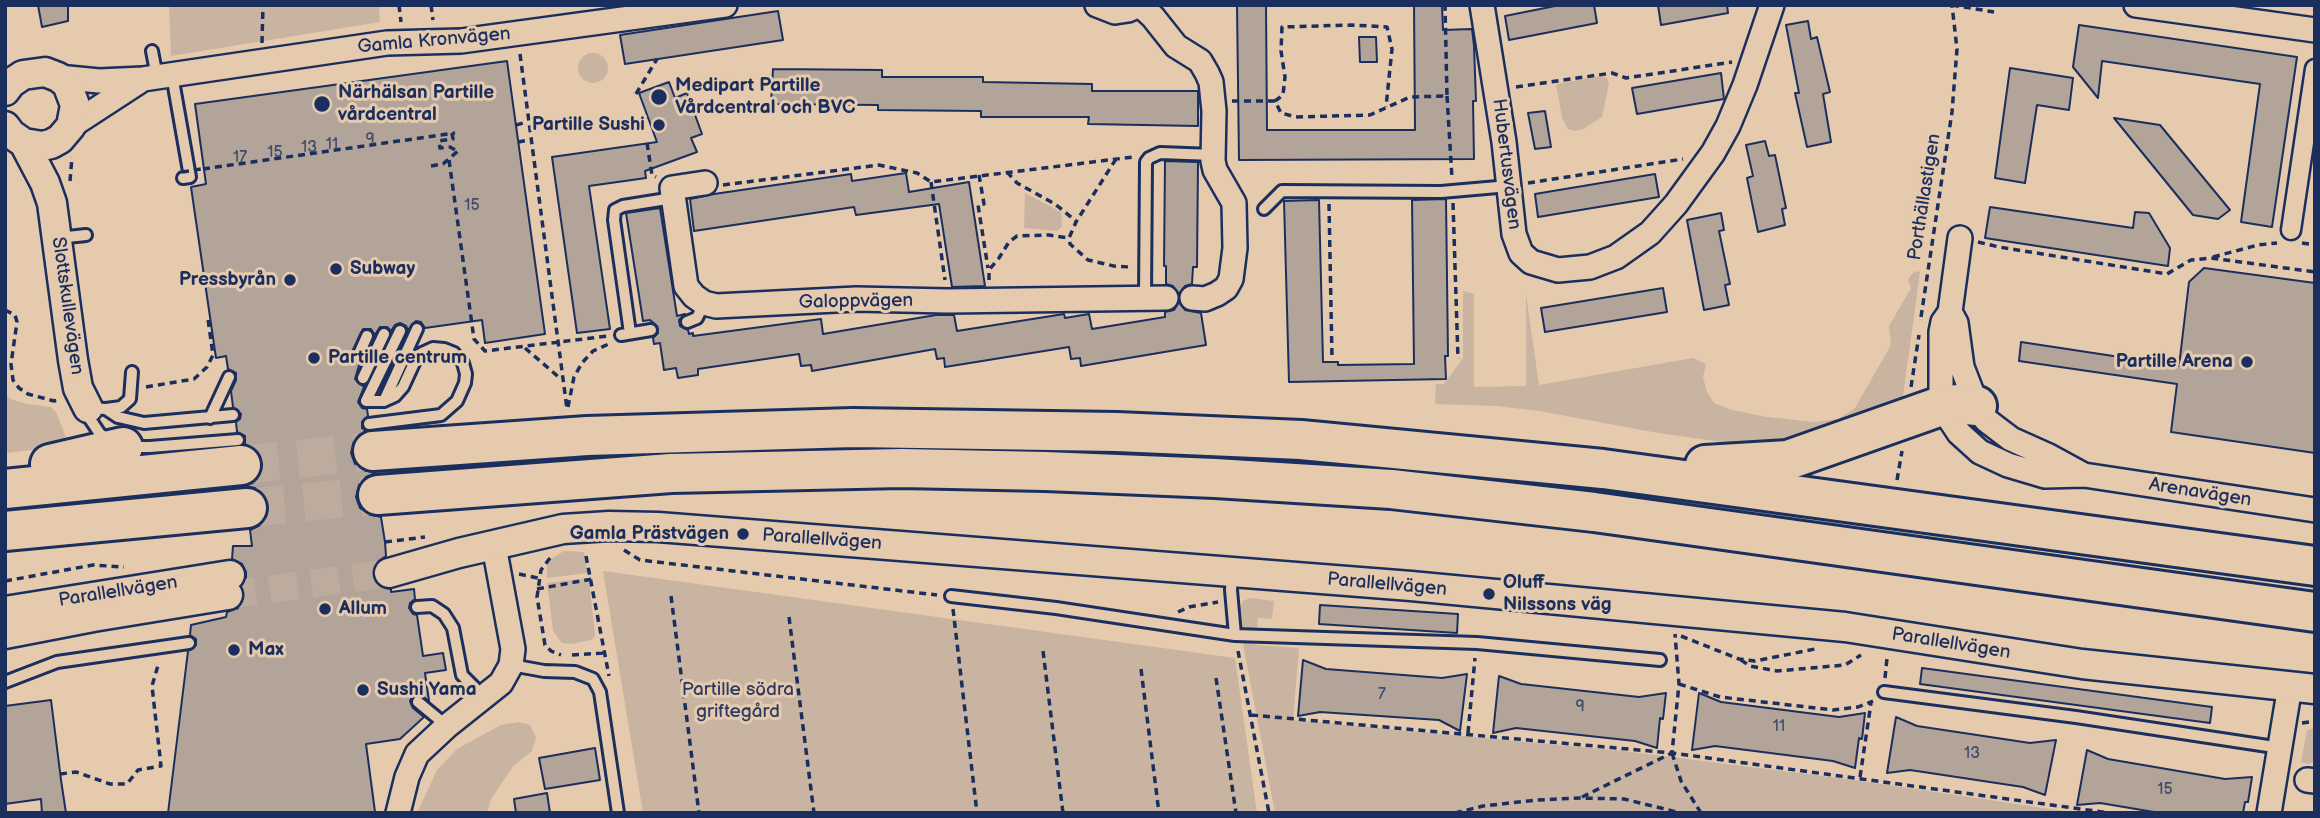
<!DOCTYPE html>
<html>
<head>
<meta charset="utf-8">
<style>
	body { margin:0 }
	#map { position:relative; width:2320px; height:818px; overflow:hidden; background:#e6caad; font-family:"Balsamiq Sans",sans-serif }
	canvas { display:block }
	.frame { position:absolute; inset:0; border:7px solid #1b2f5e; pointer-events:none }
</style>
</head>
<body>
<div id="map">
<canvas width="2320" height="818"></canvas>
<div class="frame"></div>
</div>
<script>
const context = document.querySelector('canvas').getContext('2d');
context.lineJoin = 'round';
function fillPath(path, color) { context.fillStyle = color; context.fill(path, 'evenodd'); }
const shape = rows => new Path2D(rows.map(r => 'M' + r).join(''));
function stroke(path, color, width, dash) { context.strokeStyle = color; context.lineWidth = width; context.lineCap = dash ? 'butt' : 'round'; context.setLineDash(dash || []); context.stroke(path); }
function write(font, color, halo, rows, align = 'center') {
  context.font = font + ' "Balsamiq Sans",sans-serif'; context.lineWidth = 6; context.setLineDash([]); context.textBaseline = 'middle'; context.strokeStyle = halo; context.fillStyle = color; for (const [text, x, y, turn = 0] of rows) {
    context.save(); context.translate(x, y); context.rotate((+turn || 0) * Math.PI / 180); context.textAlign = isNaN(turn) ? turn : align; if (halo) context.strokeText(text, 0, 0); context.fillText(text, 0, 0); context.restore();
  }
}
fillPath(shape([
	[169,5,379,5,380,22,171,56],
	'578 68a15 15 0 1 1 30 0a15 15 0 1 1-30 0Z',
	[1602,76,1607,78,1609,83,1602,117,1583,129,1575,131,1568,129,1562,118,1556,84],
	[1025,193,1061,212,1062,226,1057,231,1024,228],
	[1917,271,1920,272,1902,404,1781,444,1744,445,1658,433,1539,411,1497,406,1435,404,1436,384,1444,384,1463,358,1463,291,1474,294,1474,387,1526,386,1526,295,1539,385,1693,358,1706,364,1703,377,1707,392,1714,403,1732,410,1767,417,1815,422,1838,419,1855,408,1891,345,1889,326,1911,288,1908,280,1912,274],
	[5,395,13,400,28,404,51,407,57,414,69,446,5,453],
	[564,551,584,552,588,573,547,578,547,566,552,558],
	[603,571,1235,658,1257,813,643,813],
	[589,578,595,636,591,640,572,644,562,643,553,631,547,583],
	[1250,598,1274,601,1272,619,1258,618,1255,645,1299,648,1293,720,1623,751,1855,780,2077,813,1275,813,1243,644,1241,606,1243,601],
	[518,722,530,725,536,737,532,751,514,765,491,799,487,813,417,813,437,770,457,749,501,725],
	[2315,728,2315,761,2309,764,2301,762,2307,730]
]), '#c9b3a1');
const building = shape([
	[38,5,68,5,68,21,42,27,38,5],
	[1237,5,1266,5,1267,130,1415,130,1414,5,1442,5,1443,30,1472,29,1474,46,1476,101,1473,101,1474,159,1239,160,1237,5],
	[1560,5,1594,5,1597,23,1509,40,1505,16,1560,5],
	[1658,5,1727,5,1728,13,1661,25,1658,5],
	[778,11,783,40,625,64,620,35,778,11],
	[1808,21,1811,39,1817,37,1830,92,1823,94,1831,142,1807,147,1795,93,1799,93,1786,25,1808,21],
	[2079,25,2297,57,2272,227,2241,222,2260,84,2102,61,2098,98,2073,67,2079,25],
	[1359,37,1376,37,1377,62,1360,62,1359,37],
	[507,61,545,334,485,343,482,320,425,328,421,322,416,321,408,330,406,326,400,323,395,325,391,331,387,327,380,327,375,335,371,329,363,329,351,354,353,359,360,362,355,379,364,387,358,402,362,408,367,409,368,416,362,422,362,428,366,431,354,441,351,453,355,464,363,470,376,473,366,477,359,485,356,497,360,508,368,514,381,517,385,542,386,556,377,562,373,570,373,578,378,585,391,589,391,592,414,589,415,599,410,603,409,608,413,614,417,615,423,656,443,653,446,670,425,673,429,701,419,694,412,697,410,701,413,708,424,717,400,739,366,744,375,812,168,813,188,651,196,645,196,639,190,635,191,625,226,617,227,612,238,608,243,601,244,593,242,586,246,580,246,572,242,564,232,559,233,546,252,546,250,530,260,525,267,518,269,507,264,495,255,488,245,486,254,482,261,475,263,462,258,452,245,444,245,436,237,432,236,422,240,419,241,414,233,407,231,391,236,380,236,373,228,369,226,356,216,358,191,187,206,184,195,104,507,61],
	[2010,68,2073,78,2069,110,2037,105,2025,183,1995,178,2010,68],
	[773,69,882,70,882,77,983,77,983,82,1092,84,1092,91,1198,91,1198,126,1088,124,1089,117,981,117,981,111,878,110,878,105,771,104,773,69],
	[1721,73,1724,99,1637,114,1632,88,1721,73],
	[669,82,675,98,687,93,702,134,691,138,697,152,645,171,646,178,589,186,610,329,577,333,552,157,657,142,639,93,669,82],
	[1545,111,1551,147,1535,149,1528,113,1545,111],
	[2114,118,2160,125,2230,210,2218,219,2193,215,2114,118],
	[1765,141,1769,156,1775,155,1786,208,1782,209,1785,225,1758,232,1747,178,1753,176,1746,145,1765,141],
	[1165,161,1198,162,1197,267,1193,267,1192,284,1185,286,1179,294,1173,286,1166,284,1166,266,1164,266,1165,161],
	[906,173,909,192,969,182,985,286,952,287,939,204,856,215,854,207,694,231,690,199,714,194,851,174,852,181,906,173],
	[1655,174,1659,197,1538,217,1535,194,1655,174],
	[1446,199,1448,356,1445,356,1446,379,1289,382,1284,201,1319,200,1323,362,1338,362,1338,365,1414,364,1412,200,1446,199],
	[1990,207,2133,228,2135,212,2149,213,2170,248,2168,266,1985,238,1990,207],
	[660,208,677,316,685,314,679,320,680,326,688,330,689,334,693,333,693,336,821,319,823,334,936,315,954,315,957,331,1064,314,1065,318,1089,314,1092,329,1165,317,1165,312,1174,310,1179,302,1185,310,1201,313,1206,345,1081,366,1080,358,1071,359,1069,347,945,367,944,358,937,359,935,349,812,371,811,365,801,366,799,354,698,369,698,375,678,378,676,368,664,370,660,343,654,344,653,338,658,333,657,326,650,320,643,321,626,213,660,208],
	[1721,213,1724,230,1719,231,1730,284,1725,285,1729,305,1704,310,1687,220,1721,213],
	[2204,268,2315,283,2315,453,2171,432,2177,384,2019,361,2021,342,2179,366,2189,282,2204,268],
	[1663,288,1667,312,1545,332,1541,308,1663,288],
	[1320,605,1458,614,1457,633,1319,624,1320,605],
	[1303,660,1326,669,1442,678,1467,674,1460,731,1439,720,1320,712,1298,716,1303,660],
	[1922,668,2212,707,2210,723,1920,684,1922,668],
	[1499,676,1521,684,1639,697,1666,693,1663,719,1660,718,1657,748,1635,741,1516,728,1493,733,1499,676],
	[1699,693,1721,702,1839,717,1865,713,1862,739,1859,738,1855,768,1833,761,1715,746,1692,750,1699,693],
	[51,700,61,780,66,813,42,813,41,799,5,804,5,706,51,700],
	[1896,717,1917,726,2030,743,2056,740,2045,795,2023,787,1910,770,1887,773,1896,717],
	[595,748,600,780,545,789,539,758,595,748],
	[2087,750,2108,759,2225,779,2252,777,2248,802,2245,802,2243,813,2160,813,2100,803,2077,805,2087,750],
	[547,793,550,813,516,813,514,799,547,793]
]);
fillPath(building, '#b3a499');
stroke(building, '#1b2f5e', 2);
stroke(shape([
	[228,595,389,573]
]), '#bdab9d', 28, [28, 14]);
stroke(shape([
	[241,465,373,451],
	[247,508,378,495]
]), '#bdab9d', 38, [38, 19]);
const service = shape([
	[152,51,157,77],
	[172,75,190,177,183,178],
	[1264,209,1282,191,1441,192,1509,186],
	[58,238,86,235],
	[1145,298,1146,162,1149,158,1160,153,1213,155],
	[687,322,697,318,704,303],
	[630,333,614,220,615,210,623,206,673,198],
	[621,335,651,330],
	[359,354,367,336],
	[363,378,384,334],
	[384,401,417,329],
	[106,409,121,407,130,399,132,372],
	[210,418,229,377],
	[369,424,441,415,457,401,465,383,466,374,463,363,454,353,444,349,433,348,422,353,415,361,403,387,395,396,384,401,366,401,400,331],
	[111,441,100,434,90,419,88,408,106,409,118,417,144,423,233,415],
	[129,447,150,447,238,440],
	[951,596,1056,608,1235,635,1231,590,1232,574],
	[417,607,432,606,444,614,453,628,462,675,484,697],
	[1235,635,1477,643,1660,660],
	[511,665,544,671,575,672,593,679,600,692,618,813],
	[5,682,57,662,189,643],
	[1884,692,2076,717,2281,748],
	[418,702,447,726]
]);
const pedestrian = shape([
	[2291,230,2315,69]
]);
const minor = shape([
	[1097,5,1115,12,1128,10,1139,5],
	[1140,5,1153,17,1176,46,1200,61,1207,73,1211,82,1214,111,1213,161,1215,170,1234,203,1235,248,1231,279,1226,288,1217,294,1205,299,1192,298],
	[1482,5,1504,142,1514,234,1521,253,1531,262,1558,270,1590,267,1616,257,1650,233,1676,204,1713,153,1728,126,1745,85,1772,5],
	[2136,5,2315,30],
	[58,77,99,81,143,79,387,43,461,41,725,5],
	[71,126,140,81],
	[705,183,672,188,686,286,694,296,704,303,716,306,856,299,948,301,1166,298],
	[1960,238,1950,312,1943,322,1941,332,1941,406,1959,433,1980,452,2008,465,2045,476,2084,475,2315,510],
	[1950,312,1956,323,1962,367,1977,406,1986,420,2011,439,2049,456,2082,474],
	[2307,780,2315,781],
	[398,813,407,777,417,754,447,726,501,683,511,665,513,649,494,546],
	[2269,813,2290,686]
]);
const tertiary = shape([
	[5,91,11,83,23,75,45,72,58,77,67,84,75,105,71,126,60,139,51,144,42,146,24,143,11,134,5,126],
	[24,143,45,183,52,203,73,360,78,388,88,408],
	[389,573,459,553,563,529,609,526,658,527,1411,586,1845,627,2082,664,2315,689],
	[5,611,230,575],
	[5,634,93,617,228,595]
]);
const motorway = shape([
	[373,451,587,436,853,428,1117,432,1301,440,1603,469,2315,566],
	[50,464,123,447],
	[1705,465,1788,460,1941,406,1957,404,1977,406],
	[5,489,241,465],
	[378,495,671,473,902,468,1045,471,1215,478,1391,489,1594,512,2315,612],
	[5,531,247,508]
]);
stroke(service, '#1b2f5e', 16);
stroke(pedestrian, '#1b2f5e', 23);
stroke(minor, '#1b2f5e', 28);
stroke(tertiary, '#1b2f5e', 33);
stroke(motorway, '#1b2f5e', 44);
stroke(shape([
	[399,5,401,22],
	[431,5,433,20],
	[1952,5,1994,12],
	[262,43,263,5],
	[520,54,567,409],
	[1516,87,1612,73,1626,78,1633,77,1732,62],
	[636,94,657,59],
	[1447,96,1452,178],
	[1232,101,1275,101,1281,113,1296,117,1370,115,1410,97,1447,96,1445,5],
	[1275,101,1283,95,1285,77,1281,51,1282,27,1352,25,1387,27,1392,49,1386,107],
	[516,125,527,122],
	[452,133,453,139,439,141,440,148,450,147,457,151],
	[518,142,530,140],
	[647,143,652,175,656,177],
	[1116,159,1076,222,1069,238,1070,244,1088,260,1114,266,1130,267],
	[449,160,474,339,485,351,608,336],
	[431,166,443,164,458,151],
	[203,169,455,133],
	[1007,172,1017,183,1055,204,1076,221],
	[979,175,984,204,978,205,988,268],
	[70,181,72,157],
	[931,182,945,280],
	[1528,183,1683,159],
	[723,185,879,165,917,173,931,182,1133,157],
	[1453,203,1458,359],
	[1329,204,1332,358],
	[1978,242,1999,247,2167,274,2191,260,2211,258,2315,272],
	[2302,243,2315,245],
	[2213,257,2258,245,2277,243],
	[989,280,989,270,999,258,1009,242,1017,236,1049,235,1069,238],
	[5,310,15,315,17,322,11,364,13,380,19,388,28,394,54,401,59,400],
	[1921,317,1952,112,1957,49,1952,5],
	[525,348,561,379],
	[146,387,194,379,207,367,213,355,208,319,211,319],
	[1911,387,1919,335],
	[568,407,574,377,582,363,593,351,611,343],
	[1897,480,1902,451],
	[385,542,425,537],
	[624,550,640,560,937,595],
	[586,556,609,676],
	[550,558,541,570,537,597,545,645,551,651,561,655],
	[519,574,538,578],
	[5,581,93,565,124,567],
	[537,589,592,579],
	[671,596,699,813],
	[953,609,977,813],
	[1178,612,1189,607,1218,602],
	[789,617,814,813],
	[1681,636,1739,659,1755,661,1815,649],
	[1043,651,1063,813],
	[1238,651,1269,813],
	[572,655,605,653],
	[1741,660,1750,666,1777,671,1845,665,1861,655],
	[1141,669,1159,813],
	[1216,678,1236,813],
	[1885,678,1887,658],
	[1679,684,1720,697,1833,710,1858,707,1873,701],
	[1251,715,1672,753,2110,813],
	[2302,723,2315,721],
	[1468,733,1475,658],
	[1672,753,1681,781,1701,813],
	[60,774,76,772,110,784,127,784,138,770,161,766,152,686,159,662],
	[1860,777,1871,703],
	[1582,797,1672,753,1679,684,1675,634],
	[1455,813,1483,806,1537,800,1580,798,1624,799,1681,813]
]), '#1b2f5e', 3.5, [7, 5]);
stroke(service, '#e6caad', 10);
stroke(pedestrian, '#e6caad', 18);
stroke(minor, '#e6caad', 23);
stroke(tertiary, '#e6caad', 28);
stroke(motorway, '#e6caad', 38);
stroke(shape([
	[182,172,201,169]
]), '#1b2f5e', 3.5, [7, 5]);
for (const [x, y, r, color] of [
	[659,97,9,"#1b2f5e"],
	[322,104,9,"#1b2f5e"],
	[659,125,7,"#1b2f5e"],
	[336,269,7,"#1b2f5e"],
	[290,280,7,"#1b2f5e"],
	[314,358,7,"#1b2f5e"],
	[2247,362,7,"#1b2f5e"],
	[743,534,7,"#1b2f5e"],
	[1489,594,7,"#1b2f5e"],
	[325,609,7,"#1b2f5e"],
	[234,650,7,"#1b2f5e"],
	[363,690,7,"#1b2f5e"]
]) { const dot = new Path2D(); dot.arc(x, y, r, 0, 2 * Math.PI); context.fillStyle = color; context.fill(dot); stroke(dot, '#e6caad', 2.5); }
write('16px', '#414c6d', null, [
	["9",370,140],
	["11",332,145],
	["13",309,148],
	["15",275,153],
	["17",240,158],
	["15",472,206],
	["7",1382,695],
	["9",1580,707],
	["11",1779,727],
	["13",1972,754],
	["15",2165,790]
]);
write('19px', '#1b2f5e', '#e6caad', [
	["Gamla Kronvägen",434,41,-5],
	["Hubertusvägen",1506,164,83],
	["Porthällastigen",1925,197,-81],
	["Galoppvägen",856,302,-1],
	["Slottskullevägen",67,306,82],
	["Arenavägen",2200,493,9],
	["Parallellvägen",822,540,4],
	["Parallellvägen",1387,585,5],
	["Parallellvägen",118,592,-9],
	["Parallellvägen",1951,644,9]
]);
write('bold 19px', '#1b2f5e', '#e6caad', [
	["Medipart Partille",675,86],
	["Vårdcentral och BVC",675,108],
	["Närhälsan Partille",338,93],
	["vårdcentral",338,115],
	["Partille Sushi",645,125,"right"],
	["Subway",350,269],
	["Pressbyrån",276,280,"right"],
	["Partille centrum",328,358],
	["Partille Arena",2233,362,"right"],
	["Gamla Prästvägen",729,534,"right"],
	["Oluff",1503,583],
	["Nilssons väg",1503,605],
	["Allum",339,609],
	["Max",248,650],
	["Sushi Yama",377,690]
], 'left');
write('19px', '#2c3c65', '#e6caad', [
	["Partille södra",738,690],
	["griftegård",738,712]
]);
</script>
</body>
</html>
